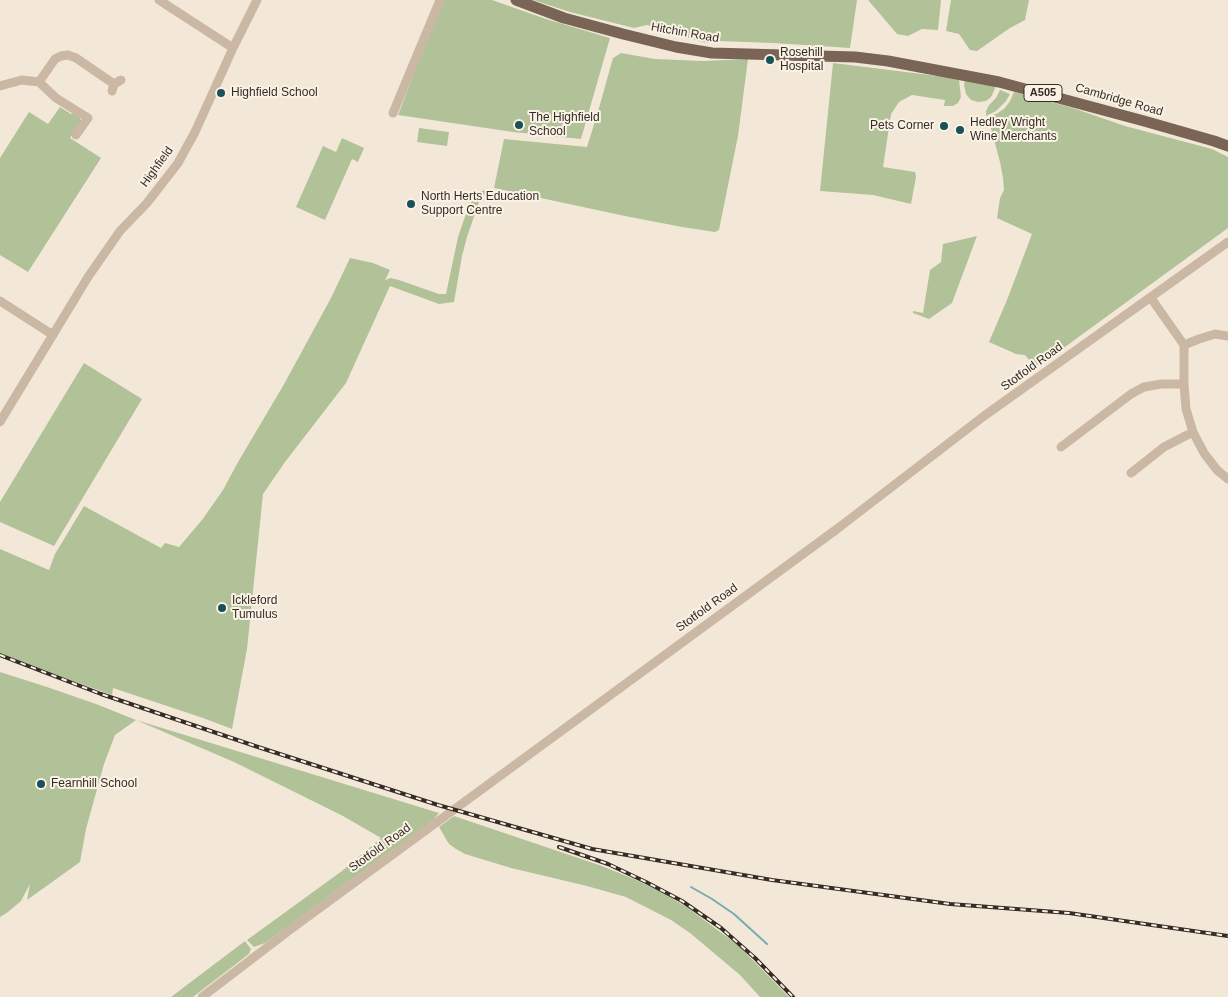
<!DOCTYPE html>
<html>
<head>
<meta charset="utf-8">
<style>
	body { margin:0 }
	canvas { display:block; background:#f3e8d8 }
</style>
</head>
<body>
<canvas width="1228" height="997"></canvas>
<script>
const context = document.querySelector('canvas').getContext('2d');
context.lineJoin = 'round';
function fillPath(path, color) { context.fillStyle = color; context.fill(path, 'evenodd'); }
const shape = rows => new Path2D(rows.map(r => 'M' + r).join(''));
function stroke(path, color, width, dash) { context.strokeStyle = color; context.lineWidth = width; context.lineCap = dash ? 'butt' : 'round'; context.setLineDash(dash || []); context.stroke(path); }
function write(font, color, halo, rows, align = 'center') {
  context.font = font + ' Helvetica,sans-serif'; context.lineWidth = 4; context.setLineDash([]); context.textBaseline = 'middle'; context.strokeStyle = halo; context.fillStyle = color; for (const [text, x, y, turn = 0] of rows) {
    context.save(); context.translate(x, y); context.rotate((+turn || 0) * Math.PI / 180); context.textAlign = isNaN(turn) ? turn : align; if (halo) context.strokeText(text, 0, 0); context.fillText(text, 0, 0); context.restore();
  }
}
fillPath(shape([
	[444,0,492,0,546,19,610,38,581,139,513,132,398,115,438,11],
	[533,0,857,0,850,48,773,43,718,41,711,43,702,42,651,26,647,25,634,28,570,12],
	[868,0,941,0,938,30,922,29,908,36,897,34],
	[951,0,1029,0,1025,20,1010,28,977,51,970,50,959,34,946,31],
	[621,53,655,59,703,61,748,59,738,136,719,230,715,232,682,227,625,216,494,188,504,139,587,147,597,115,613,58],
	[833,63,946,77,959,80,961,97,958,103,953,106,944,106,945,100,912,95,899,102,891,114,883,167,915,172,916,177,911,204,873,195,820,191],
	[965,79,994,84,995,88,993,93,991,97,986,101,978,102,971,100,966,94,964,85],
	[1000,90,1010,94,1006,101,996,111,986,116,986,111,989,105,996,98],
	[1014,92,1073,108,1125,126,1212,149,1228,157,1228,228,1043,363,1037,365,1031,362,1025,355,1016,354,989,342,1007,300,1032,234,997,218,1000,198,1004,190,1003,178,1000,162,988,117,998,113,1005,108,1010,101],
	[60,107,71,114,74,113,80,118,81,121,70,138,101,158,28,272,0,255,0,158,29,112,48,124],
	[419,128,449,132,447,146,417,142],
	[342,138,364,148,358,162,352,159,325,220,296,207,323,146,336,152],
	[486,190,489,194,481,196,467,237,462,256,454,302,439,304,390,286,346,383,285,462,263,494,247,649,232,729,203,718,113,688,112,695,73,681,0,653,0,549,49,570,55,554,84,506,161,548,165,543,179,547,202,520,223,490,238,462,283,386,331,298,350,258,373,263,390,270,385,280,391,278,399,280,439,294,446,294,458,237,468,208,472,200,478,192],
	[977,236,952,303,929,319,913,313,913,311,923,313,930,270,941,262,943,244],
	[84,363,142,399,54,546,0,522,0,502],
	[0,672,47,687,96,704,136,720,439,813,433,820,397,847,382,857,265,943,254,947,247,940,342,871,381,838,343,816,234,762,136,720,115,735,104,764,86,829,80,862,27,900,30,884,21,901,8,912,0,917],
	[454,816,602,866,636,880,665,894,688,908,739,946,789,997,760,997,740,975,690,933,671,920,626,897,587,886,511,868,465,854,456,849,449,844,439,827],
	[245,941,251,949,249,954,193,997,171,997]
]), '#b1c298');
stroke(shape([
	[691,887,712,899,734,914,767,944]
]), '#76abb1', 2);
stroke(shape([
	[159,0,233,48],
	[39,82,55,59,61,56,68,55,76,58,114,84],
	[0,86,22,80,39,82,56,98,88,118,76,135],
	[112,91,114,84,121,80],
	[393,113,440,0],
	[1151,298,1184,345,1184,384,1186,409,1193,432,1204,453,1217,470,1228,479],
	[0,301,53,335],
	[1184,345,1199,339,1215,334,1228,336],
	[0,422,88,277,120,231,147,203,178,163,195,132,233,48,257,0],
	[1061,447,1131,394,1144,387,1161,384,1184,384],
	[1131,473,1164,447,1193,432],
	[202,997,291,929,837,529,984,416,1228,242]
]), '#cbb8a4', 9);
stroke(shape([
	[516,0,564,18,623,34,676,47,712,53,855,57,888,61,999,82,1144,121,1214,141,1228,146]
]), '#796456', 11);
const rail = shape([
	[0,655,101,694,258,747,438,805,592,849,772,880,950,904,1069,913,1228,936],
	[559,847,608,864,646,882,682,901,721,928,755,958,793,997]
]);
stroke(rail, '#362c26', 4);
stroke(rail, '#faf2e5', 2, [5.5]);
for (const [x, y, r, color] of [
	[770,60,5,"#19515a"],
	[221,93,5,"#19515a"],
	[519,125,5,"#19515a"],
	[944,126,5,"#19515a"],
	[960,130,5,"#19515a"],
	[411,204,5,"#19515a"],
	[222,608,5,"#19515a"],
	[41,784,5,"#19515a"]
]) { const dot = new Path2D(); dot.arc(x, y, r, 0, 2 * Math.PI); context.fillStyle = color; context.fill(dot); stroke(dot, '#faf2e5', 2); }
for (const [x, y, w] of [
	[1043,93,38]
]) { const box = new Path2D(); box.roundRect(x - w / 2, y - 8.5, w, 17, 4); context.fillStyle = '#faf2e5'; context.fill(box); stroke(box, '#362c26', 1); }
write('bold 11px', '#362c26', null, [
	["A505",1043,93]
]);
write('12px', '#362c26', '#faf2e5', [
	["Hitchin Road",685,33,10],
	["Cambridge Road",1119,100,16],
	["Highfield",157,167,-54],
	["Stotfold Road",1032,367,-36],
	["Stotfold Road",707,608,-36],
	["Stotfold Road",380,848,-36]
]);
write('12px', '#362c26', '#faf2e5', [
	["Rosehill",780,53],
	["Hospital",780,67],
	["Highfield School",231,93],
	["The Highfield",529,118],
	["School",529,132],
	["Hedley Wright",970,123],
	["Wine Merchants",970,137],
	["Pets Corner",934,126,"right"],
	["North Herts Education",421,197],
	["Support Centre",421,211],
	["Ickleford",232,601],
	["Tumulus",232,615],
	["Fearnhill School",51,784]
], 'left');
</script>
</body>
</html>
